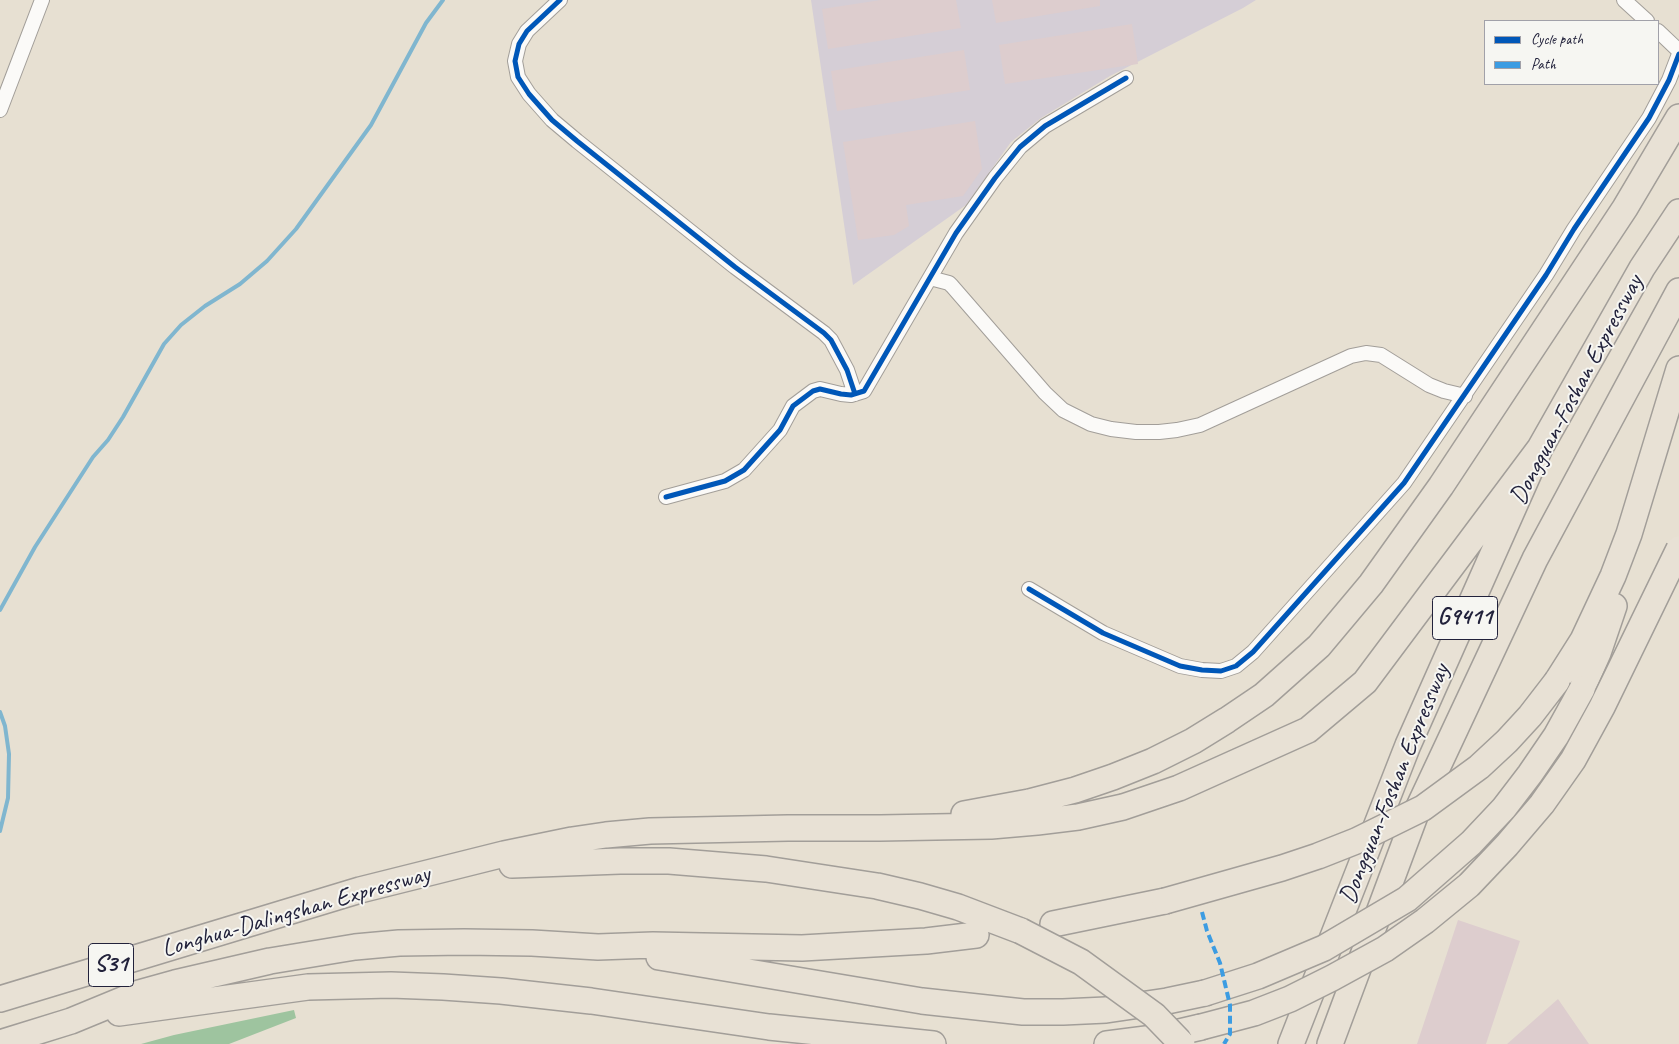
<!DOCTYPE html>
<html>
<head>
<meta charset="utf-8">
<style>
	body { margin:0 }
	#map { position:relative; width:1679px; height:1044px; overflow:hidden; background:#e7e0d2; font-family:Caveat,sans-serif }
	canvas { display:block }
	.legend { position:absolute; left:1484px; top:20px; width:175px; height:65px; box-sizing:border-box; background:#f6f6f2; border:1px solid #a1a1a9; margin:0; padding:6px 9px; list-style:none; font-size:15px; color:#22223b }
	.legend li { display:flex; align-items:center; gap:10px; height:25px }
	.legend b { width:25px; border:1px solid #a1a1a9 }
</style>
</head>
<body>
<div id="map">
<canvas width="1679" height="1044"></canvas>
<ul class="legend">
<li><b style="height:6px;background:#0057b8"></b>Cycle path</li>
<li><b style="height:6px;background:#3c9ce2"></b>Path</li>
</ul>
</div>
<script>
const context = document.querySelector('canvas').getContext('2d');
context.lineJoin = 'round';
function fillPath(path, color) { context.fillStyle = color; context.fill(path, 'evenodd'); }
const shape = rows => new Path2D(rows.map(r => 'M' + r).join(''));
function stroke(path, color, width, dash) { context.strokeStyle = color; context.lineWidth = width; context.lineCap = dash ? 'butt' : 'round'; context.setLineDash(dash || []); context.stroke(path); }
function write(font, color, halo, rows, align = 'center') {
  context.font = font + ' Caveat,sans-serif'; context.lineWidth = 4; context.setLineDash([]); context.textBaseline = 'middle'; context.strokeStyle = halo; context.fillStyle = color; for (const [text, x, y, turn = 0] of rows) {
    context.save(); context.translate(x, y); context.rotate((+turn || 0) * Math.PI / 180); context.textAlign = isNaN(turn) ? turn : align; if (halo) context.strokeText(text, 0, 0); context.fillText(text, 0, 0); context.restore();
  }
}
fillPath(shape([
	[811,0,1256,0,1243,8,1110,76,1041,118,1011,142,966,205,853,285]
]), '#d5ced6');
fillPath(shape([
	[294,1010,296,1018,229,1044,141,1044,174,1035]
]), '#9ec49f');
stroke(shape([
	[0,610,35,547,93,457,108,440,123,417,164,344,181,325,205,306,240,284,267,261,296,229,371,125,426,23,443,0],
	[0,712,5,726,9,754,8,798,0,831]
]), '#80b6cf', 4);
fillPath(shape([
	[881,0,956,0,961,28,828,49,822,9],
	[992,0,1100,0,1100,6,996,23],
	[1132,24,1138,64,1005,84,999,45],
	[964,50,970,90,837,111,831,71],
	[975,121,982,169,963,196,906,205,909,226,894,235,858,240,843,142],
	[1458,920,1520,941,1486,1044,1417,1044],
	[1558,999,1589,1044,1507,1044]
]), '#ddcdce');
const street = shape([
	[560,0,527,31,519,44,515,61,518,77,529,94,552,120,577,141,735,267,824,333,831,340,847,370,855,394],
	[1624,0,1647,21],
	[1658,31,1679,51],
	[0,110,42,0],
	[930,278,949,283,952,286,1045,393,1063,410,1091,424,1111,429,1136,432,1159,432,1177,430,1200,425,1351,356,1366,353,1381,355,1429,385,1444,391,1465,396],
	[666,497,725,481,744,470,780,430,793,406,813,391,820,389,841,394,851,395,864,391,956,233,995,178,1020,147,1045,126,1126,78],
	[1029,589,1103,633,1180,666,1202,670,1221,671,1236,666,1253,652,1404,483,1546,275,1574,229,1649,118,1669,80,1679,54]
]);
const highway = shape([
	[1557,681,1583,640,1613,576,1629,534,1679,369],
	[1582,689,1598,653,1614,606],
	[964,814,1029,802,1075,790,1113,777,1153,761,1193,741,1227,720,1264,695,1319,646,1371,584,1441,486,1625,208,1679,117],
	[512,865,620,861,669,861,766,869,877,886,920,896,958,907,1021,931],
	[1053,924,1165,901],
	[659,957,922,1001,1023,1012,1063,1012,1106,1010,1167,1001,1205,993],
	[0,999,360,890,504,854,572,840,606,835,650,831,788,828,880,828,991,826,1037,822,1078,817,1123,807,1179,788,1308,730,1365,682,1540,448],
	[119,1013,308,987,391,985,443,987,501,991,591,1001,769,1027,933,1044],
	[0,1043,71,1021,139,993,175,983,270,961,355,947,399,943,464,942,532,943,598,947,653,945,802,948,926,941,976,935],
	[1107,1044,1154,1038,1201,1027],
	[1291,1044,1408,745,1540,448,1642,268,1679,212],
	[1330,1044,1416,813,1535,559,1679,291]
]);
stroke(street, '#a29e99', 16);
stroke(highway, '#a29e99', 28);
stroke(street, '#fbfaf8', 14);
stroke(highway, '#e8e1d5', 25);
const highwayBridge = shape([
	[1165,901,1282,868,1318,856,1356,841,1423,808,1479,767,1507,741,1530,716,1557,681],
	[1021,931,1081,962,1154,1015,1182,1044],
	[1205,993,1258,976,1324,948,1407,899,1471,843,1504,808,1530,774,1556,736,1582,689],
	[1201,1027,1254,1013,1290,999,1332,978,1385,949,1425,921,1469,885,1507,845,1542,804,1573,760,1602,707,1679,549]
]);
stroke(highwayBridge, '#a29e99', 28, []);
stroke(highwayBridge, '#e8e1d5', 25);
stroke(shape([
	[1202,912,1207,931,1220,963,1230,1005,1230,1034,1224,1044]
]), '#3c9ce2', 4, [8, 4]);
stroke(shape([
	[560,0,527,31,519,44,515,61,518,77,529,94,552,120,577,141,735,267,824,333,831,340,847,370,855,394],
	[666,497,725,481,744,470,780,430,793,406,813,391,820,389,841,394,851,395,864,391,956,233,995,178,1020,147,1045,126,1126,78],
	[1029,589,1103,633,1180,666,1202,670,1221,671,1236,666,1253,652,1404,483,1546,275,1574,229,1649,118,1669,80,1679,54]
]), '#0057b8', 5);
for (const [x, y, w] of [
	[1465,618,65],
	[111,965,45]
]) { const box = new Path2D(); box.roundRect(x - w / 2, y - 21.5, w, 43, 4); context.fillStyle = '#f6f6f2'; context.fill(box); stroke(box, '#22223b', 1); }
write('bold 24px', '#22223b', null, [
	["G9411",1465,618],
	["S31",111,965]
]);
write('25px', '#22223b', '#f6f6f2', [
	["Dongguan-Foshan Expressway",1577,390,-62],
	["Dongguan-Foshan Expressway",1395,784,-68],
	["Longhua-Dalingshan Expressway",296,912,-16]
]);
</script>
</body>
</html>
